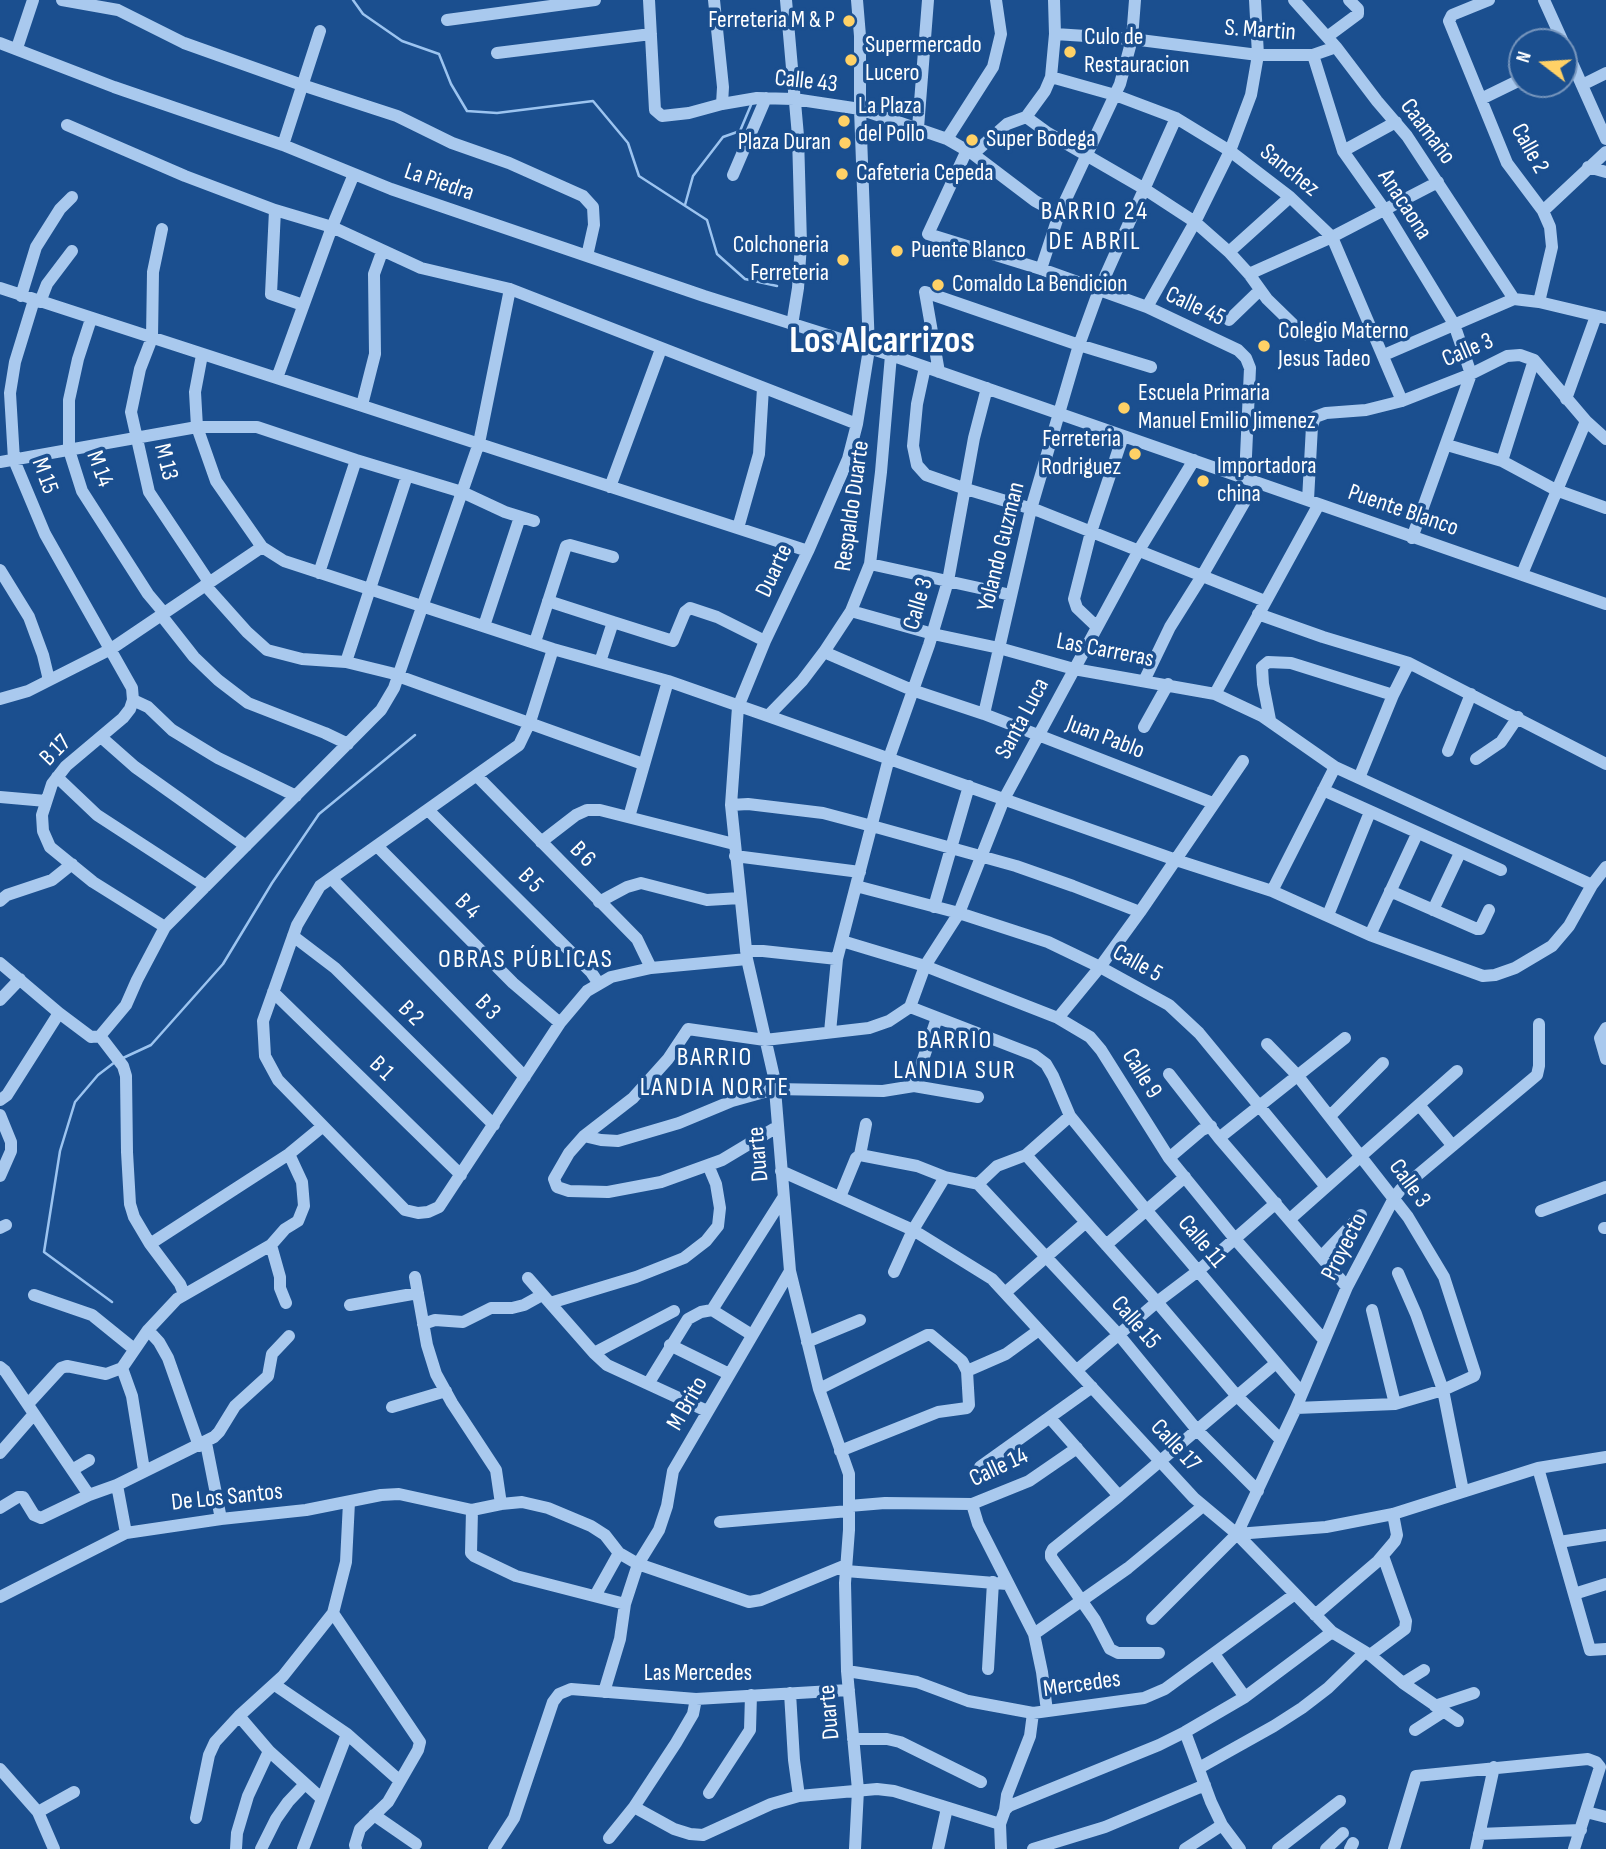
<!DOCTYPE html>
<html>
<head>
<meta charset="utf-8">
<style>
	body { margin:0 }
	#map { position:relative; width:1606px; height:1849px; overflow:hidden; background:#1b4f8f; font-family:"Sofia Sans Condensed",sans-serif }
	canvas { display:block }
	.north { position:absolute; left:1508px; top:28px; width:70px; height:70px; box-sizing:border-box; background:#1b4f8f; border:2px solid #7695bc; border-radius:50%; rotate:287deg; font-size:19px; font-weight:700; line-height:28px; text-align:center; color:#fff }
	.north::after { content:''; display:block; margin:auto; width:24px; height:32px; background:#ffd166; clip-path:polygon(50% 0,100% 100%,50% 72%,0 100%) }
</style>
</head>
<body>
<div id="map">
<canvas width="1606" height="1849"></canvas>
<div class="north">N</div>
</div>
<script>
const context = document.querySelector('canvas').getContext('2d');
context.lineJoin = 'round';
const shape = rows => new Path2D(rows.map(r => 'M' + r).join(''));
function stroke(path, color, width, dash) { context.strokeStyle = color; context.lineWidth = width; context.lineCap = dash ? 'butt' : 'round'; context.setLineDash(dash || []); context.stroke(path); }
function write(font, color, halo, rows, align = 'center') {
  context.font = font + ' "Sofia Sans Condensed",sans-serif'; context.lineWidth = 7; context.setLineDash([]); context.textBaseline = 'middle'; context.strokeStyle = halo; context.fillStyle = color; for (const [text, x, y, turn = 0] of rows) {
    context.save(); context.translate(x, y); context.rotate((+turn || 0) * Math.PI / 180); context.textAlign = isNaN(turn) ? turn : align; if (halo) context.strokeText(text, 0, 0); context.fillText(text, 0, 0); context.restore();
  }
}
stroke(shape([
	[353,0,363,14,402,41,439,54,451,84,467,111,497,113,593,101,628,143,639,176,707,220,717,254,745,279,777,286],
	[685,205,693,176,723,137,740,131,751,105],
	[123,1058,151,1045,223,964,272,883,319,814,415,735],
	[112,1302,44,1252,60,1151,75,1102,98,1075,115,1062]
]), '#9cc4f0', 2.5);
stroke(shape([
	[62,0,118,10,184,43,302,85,397,116,452,143,509,163,583,196,593,207,594,225,587,256],
	[649,0,655,110,662,116,689,113,722,104,757,98,794,99,860,109,947,139,973,154,1007,124,1026,117,1045,91,1051,77,1055,34,1054,0],
	[714,0,723,87,722,104],
	[786,0,798,136,801,244,798,288,792,325],
	[1294,0,1336,47,1377,101,1407,136,1514,299],
	[1489,0,1452,15,1449,21,1507,163,1543,211,1550,227,1552,247,1539,302],
	[1544,0,1563,42],
	[447,20,595,0],
	[1055,34,1132,39,1258,55,1313,55,1336,47],
	[1327,37,1358,14,1358,9,1349,0],
	[0,43,114,87,283,145,391,189,704,296,891,355,1606,604],
	[1564,45,1606,139],
	[17,48,33,0],
	[497,53,651,34],
	[1313,55,1343,151,1384,209,1454,324,1471,374,1412,538],
	[1051,77,1115,95,1176,118,1230,151,1290,197,1332,237,1402,401],
	[1582,85,1606,73],
	[1481,99,1522,79],
	[1026,117,1048,133,1143,188,1195,222,1229,252,1249,274,1267,299,1304,335],
	[67,125,185,176,275,210,332,227,421,268,510,289,857,424],
	[918,128,928,0],
	[947,139,993,67,1001,34,996,0],
	[283,145,320,31],
	[967,150,928,234,1041,269,1147,307,1238,350,1246,358,1250,368,1245,478],
	[1343,151,1396,122],
	[973,154,1035,201,1059,214],
	[1588,167,1606,172],
	[733,175,766,98],
	[275,210,271,294,303,305],
	[1543,211,1606,152],
	[162,229,153,272,152,338,140,369,131,412,149,492,209,582],
	[1229,252,1290,197],
	[1041,269,1059,214,1120,84,1132,39,1135,0],
	[1249,274,1332,237,1438,182],
	[0,288,808,551],
	[21,296,36,247,60,209,72,197],
	[34,300,15,362,10,393,14,460,45,534,132,688,133,700,130,709,123,718,66,766,52,784,42,815,43,831,50,847,93,882,165,927],
	[40,302,47,284,72,251],
	[1147,307,1195,222,1230,151,1251,95,1258,55,1255,0],
	[91,319,78,359,69,400,69,450,82,491,148,594,164,613],
	[1229,320,1260,290],
	[202,355,195,392,197,427,216,481,262,547,284,561,553,649,668,681,768,716,1176,860,1272,891,1370,935,1483,976,1495,975,1515,968,1552,946,1569,926,1592,885,1606,867],
	[1384,355,1514,299,1539,302,1606,318],
	[925,367,917,404,913,446,917,465,926,475,966,489,1039,511,1265,601],
	[939,372,925,292,1079,345,1151,367],
	[277,378,332,227,354,174],
	[1566,399,1596,316],
	[362,405,375,354,374,274,382,252],
	[1447,445,1502,461,1556,490,1606,508],
	[1502,461,1534,360],
	[0,462,197,427,257,427,356,460,462,492,505,512,534,521],
	[610,487,661,349],
	[1308,500,1312,426,1315,417,1326,413,1366,410,1402,401,1471,374,1507,356,1520,355,1534,360,1586,421,1606,439],
	[738,528,759,454,763,388],
	[870,564,1011,595],
	[0,570,29,617,43,655,49,680],
	[319,573,356,460],
	[1522,574,1586,421],
	[205,585,247,632,267,650,302,659,346,662,399,675],
	[548,601,613,622,600,662],
	[851,611,933,634,999,648,1074,669,1215,694,1262,716,1335,767,1592,885],
	[1258,614,1323,637,1409,663,1606,764],
	[161,615,194,657,218,680,248,703,325,733,348,744],
	[613,622,673,641,685,612,690,608,717,617,765,641],
	[484,626,520,517],
	[1097,627,1077,608,1074,599,1091,532,1123,436],
	[535,642,566,546,570,545,613,557],
	[553,649,530,722,519,745,320,886,297,925,263,1021,265,1056,278,1080,405,1210,418,1213,428,1212,439,1207,560,1023,587,991,611,977,651,968,747,959],
	[824,652,912,690,984,714,1213,803],
	[346,662,407,476],
	[398,676,643,764],
	[1144,681,1170,627,1202,576,1256,482],
	[1215,694,1319,504],
	[0,699,28,691,111,649,262,547],
	[133,700,148,707,172,730,218,758,296,796],
	[984,714,1031,509,1079,345,1099,290,1176,118],
	[768,716,802,681,824,652,851,611,870,564,881,472,891,355],
	[1270,720,1263,684,1262,667,1268,662,1291,663,1393,695],
	[1144,727,1168,684],
	[101,737,135,767,246,846],
	[1448,751,1471,694],
	[1476,759,1501,742,1518,717],
	[477,776,637,939,651,968],
	[57,777,97,815,206,886],
	[1359,778,1393,695,1409,663],
	[1323,790,1501,870],
	[0,797,46,801],
	[731,805,748,804,823,813,872,826,1016,866,1073,886,1140,912],
	[428,810,591,972,599,984],
	[629,817,668,681],
	[541,842,576,815,587,810,600,810,734,844],
	[377,846,513,983,560,1023],
	[735,856,860,872],
	[331,878,525,1077],
	[856,886,959,913,1048,942,1100,967,1169,1005,1199,1033,1326,1187],
	[1272,891,1335,767],
	[1390,891,1477,929,1480,929,1489,910],
	[0,901,7,895,52,880,72,864],
	[599,902,627,887,641,883,707,900,740,898],
	[934,907,969,786],
	[1433,910,1460,853],
	[1328,915,1370,812],
	[1370,935,1417,834],
	[293,936,335,968,494,1125],
	[842,941,925,966,1058,1018,1090,1037,1101,1050,1169,1158,1235,1239,1324,1340],
	[746,951,763,951,837,959],
	[0,963,59,1013],
	[273,992,461,1175],
	[0,1000,20,979],
	[910,1007,925,966,959,913,1004,799,1139,550,1194,460],
	[910,1007,1034,1055,1046,1064,1053,1076,1070,1116,1147,1211,1302,1393],
	[1058,1018,1100,967,1140,912,1243,761],
	[1606,1028,1600,1038,1606,1059],
	[830,1032,837,959,889,758,929,645,948,581,974,438,987,388],
	[100,1036,126,1005,137,980,165,927,381,710,394,688,479,443,510,289],
	[100,1036,123,1066,126,1076,127,1152,130,1204,134,1217,150,1244,180,1284,184,1294],
	[1267,1044,1297,1075,1408,1217,1444,1277,1475,1373,1474,1376,1443,1390,1395,1404,1296,1408],
	[1169,1074,1219,1138,1347,1287],
	[914,1086,937,1018],
	[0,1100,7,1095,59,1013,91,1037,100,1036],
	[1420,1106,1452,1145],
	[0,1115,11,1142,11,1151,0,1176],
	[1330,1116,1383,1063],
	[777,1127,722,1160,661,1182,608,1192,569,1191,557,1187,554,1179,569,1153,584,1136,633,1098,668,1059,688,1029,765,1040,869,1028,889,1021,910,1007],
	[584,1136,601,1140,618,1141,679,1123,732,1101,775,1089,883,1091,914,1086,978,1097],
	[1219,1138,1345,1038],
	[860,1155,917,1166,945,1177,978,1184,997,1166,1026,1155,1070,1116],
	[1026,1155,1157,1302,1236,1395,1281,1440],
	[1169,1158,1202,1130,1211,1126],
	[781,1171,913,1230,992,1279,1194,1498,1237,1534,1332,1632,1370,1655,1403,1683,1458,1721],
	[978,1184,1119,1335,1197,1430,1258,1491],
	[840,1197,856,1158,860,1155,866,1124],
	[1541,1211,1606,1187],
	[1290,1219,1457,1071],
	[0,1228,6,1225],
	[1604,1228,1606,1228],
	[150,1244,289,1154,323,1126],
	[271,1245,280,1277,280,1288,286,1303],
	[1106,1245,1185,1177],
	[1322,1256,1361,1215],
	[894,1272,913,1230,945,1177],
	[1398,1273,1416,1314,1443,1390,1463,1491],
	[415,1277,427,1345,436,1374,452,1403,496,1470,501,1504],
	[528,1278,594,1353,607,1365,707,1411],
	[1006,1292,1085,1223],
	[34,1295,92,1315,134,1349],
	[550,1303,636,1277,684,1258,706,1241,718,1226,720,1208,716,1184,708,1165],
	[350,1305,418,1293],
	[712,1310,783,1198],
	[1372,1310,1395,1404],
	[423,1324,435,1320,463,1322,491,1308,512,1308,524,1305,542,1295],
	[148,1330,159,1342,168,1358,199,1446],
	[807,1342,860,1320],
	[670,1345,729,1374],
	[594,1353,674,1311],
	[0,1367,5,1371,89,1495,117,1485,214,1437,219,1432,235,1406,268,1376,272,1354,289,1336],
	[122,1368,132,1396,144,1470],
	[1077,1370,1157,1302,1198,1271,1276,1203],
	[967,1371,1006,1354,1039,1330],
	[648,1384,688,1319,701,1312,712,1310,752,1335],
	[819,1389,927,1335,931,1335,962,1361,967,1371,969,1405,967,1408,938,1412,840,1451],
	[28,1404,61,1368,67,1366,106,1374,122,1368,148,1330,177,1299,271,1245,285,1229,298,1221,304,1206,302,1182,289,1154],
	[392,1407,446,1391],
	[1050,1418,1119,1496],
	[206,1443,221,1519],
	[0,1453,34,1414],
	[980,1467,1092,1387],
	[1538,1468,1590,1650,1606,1649],
	[72,1470,89,1460],
	[117,1485,126,1533],
	[972,1504,978,1524,1034,1634,1042,1672,1047,1711],
	[849,1506,885,1503,972,1504,1029,1481,1077,1448],
	[0,1508,18,1497,23,1497,34,1515,41,1518,89,1495],
	[472,1510,471,1553,474,1556,516,1576,625,1604],
	[720,1522,849,1511],
	[1237,1534,1326,1527,1393,1514,1538,1468,1606,1457],
	[1559,1542,1606,1535],
	[846,1571,1007,1584],
	[1574,1594,1606,1584],
	[595,1596,619,1553],
	[0,1597,126,1533,221,1519,306,1510,381,1495,399,1494,472,1510,501,1504,522,1502,548,1508,591,1526,605,1535,619,1553,638,1564,749,1602,761,1600,846,1565],
	[333,1613,420,1742,418,1750,388,1802,360,1829,355,1845,356,1849],
	[1315,1615,1378,1561,1395,1541,1397,1535,1393,1514],
	[1152,1619,1237,1534,1296,1408,1347,1287,1394,1198,1401,1189,1537,1075,1539,1066,1539,1024],
	[1034,1634,1128,1568,1203,1506],
	[1159,1653,1118,1653,1110,1649,1095,1620,1051,1557,1051,1553,1053,1549,1119,1496,1276,1363],
	[1214,1654,1245,1697],
	[1370,1655,1405,1629,1406,1621,1383,1556],
	[988,1669,993,1582],
	[847,1671,917,1682,968,1701,1033,1713,1144,1698,1165,1689,1295,1594],
	[1403,1683,1424,1670],
	[275,1685,347,1734,400,1781],
	[604,1692,620,1639,625,1604,638,1564,659,1530,667,1506,673,1471,790,1271],
	[790,1693,794,1760,799,1796],
	[1435,1706,1474,1693],
	[239,1716,269,1751,321,1798],
	[1415,1730,1443,1712],
	[1185,1732,1211,1802,1222,1825,1240,1849],
	[853,1739,887,1739,900,1742,981,1782],
	[1199,1768,1274,1726,1302,1708,1328,1688,1365,1652],
	[0,1769,38,1812,54,1849],
	[709,1793,750,1730,751,1695],
	[634,1807,674,1829,690,1834,703,1835,771,1804,799,1796,877,1789,894,1791,1000,1824],
	[1005,1810,1007,1795,1030,1736,1033,1713],
	[38,1812,74,1792],
	[1586,1812,1606,1817],
	[374,1815,416,1844],
	[196,1818,209,1755,215,1742,239,1716,283,1676,333,1613,346,1562,349,1502],
	[1479,1834,1581,1830],
	[609,1838,634,1807,676,1743,693,1714,696,1699],
	[236,1849,237,1833,248,1796,269,1751],
	[261,1849,276,1819,288,1802,305,1784],
	[303,1849,347,1734],
	[494,1849,514,1818,553,1702,559,1694,571,1689,696,1699,849,1690],
	[855,1849,858,1790,847,1671,845,1583,849,1530,849,1474,819,1389,790,1271,774,1077,747,959,731,805,738,707,765,641,808,551,848,459,857,424,869,349,860,109,860,36,857,0],
	[938,1849,947,1808],
	[1001,1849,1000,1824,1005,1810,1009,1806,1159,1745,1185,1732,1245,1697,1332,1632],
	[1033,1849,1105,1827,1205,1785],
	[1185,1849,1222,1825],
	[1278,1849,1340,1801],
	[1326,1849,1343,1833],
	[1350,1849,1353,1843],
	[1394,1849,1416,1776,1588,1759,1596,1762,1600,1767,1574,1849],
	[1476,1849,1494,1767]
]), '#a9c9ee', 12);
for (const [x, y, r, color] of [
	[849,21,7,"#ffd166"],
	[1070,52,7,"#ffd166"],
	[851,60,7,"#ffd166"],
	[844,121,7,"#ffd166"],
	[972,140,7,"#ffd166"],
	[845,143,7,"#ffd166"],
	[842,174,7,"#ffd166"],
	[897,251,7,"#ffd166"],
	[843,260,7,"#ffd166"],
	[938,285,7,"#ffd166"],
	[1264,346,7,"#ffd166"],
	[1124,408,7,"#ffd166"],
	[1135,454,7,"#ffd166"],
	[1203,481,7,"#ffd166"]
]) { const dot = new Path2D(); dot.arc(x, y, r, 0, 2 * Math.PI); context.fillStyle = color; context.fill(dot); stroke(dot, '#1b4f8f', 2.5); }
write('24px', '#fff', '#1b4f8f', [
	["Ferreteria M & P",835,21,"right"],
	["Culo de",1084,38],
	["Restauracion",1084,66],
	["Supermercado",865,46],
	["Lucero",865,74],
	["La Plaza",858,107],
	["del Pollo",858,135],
	["Super Bodega",986,140],
	["Plaza Duran",831,143,"right"],
	["Cafeteria Cepeda",856,174],
	["Colchoneria",829,246,"right"],
	["Ferreteria",829,274,"right"],
	["Puente Blanco",911,251],
	["Comaldo La Bendicion",952,285],
	["Colegio Materno",1278,332],
	["Jesus Tadeo",1278,360],
	["Escuela Primaria",1138,394],
	["Manuel Emilio Jimenez",1138,422],
	["Ferreteria",1121,440,"right"],
	["Rodriguez",1121,468,"right"],
	["Importadora",1217,467],
	["china",1217,495]
], 'left');
write('24px', '#fff', '#1b4f8f', [
	["S. Martin",1260,31,4],
	["Calle 43",806,82,6],
	["Caamaño",1427,132,53],
	["Calle 2",1529,149,61],
	["Sanchez",1289,171,39],
	["La Piedra",439,183,19],
	["Anacaona",1404,205,57],
	["Calle 45",1195,307,25],
	["Calle 3",1468,351,-23],
	["M 13",165,462,76],
	["M 14",99,469,70],
	["M 15",44,476,70],
	["Respaldo Duarte",853,506,-82],
	["Puente Blanco",1403,511,19],
	["Yolando Guzman",1002,547,-76],
	["Duarte",775,571,-65],
	["Calle 3",919,604,-74],
	["Las Carreras",1105,651,11],
	["Santa Luca",1023,719,-62],
	["Juan Pablo",1105,738,21],
	["B 17",56,751,-46],
	["B 6",582,855,46],
	["B 5",530,881,45],
	["B 4",467,907,45],
	["Calle 5",1137,964,29],
	["B 3",487,1008,46],
	["B 2",410,1014,45],
	["B 1",381,1069,44],
	["Calle 9",1141,1074,58],
	["Duarte",759,1154,-95],
	["Calle 3",1409,1184,54],
	["Calle 11",1201,1242,50],
	["Proyecto",1345,1247,-63],
	["Calle 15",1135,1323,49],
	["M Brito",688,1404,-60],
	["Calle 17",1175,1446,47],
	["Calle 14",999,1468,-25],
	["De Los Santos",227,1498,-6],
	["Las Mercedes",698,1674],
	["Mercedes",1082,1685,-8],
	["Duarte",830,1712,-95]
]);
context.letterSpacing = '2px';
write('26px', '#fff', '#1b4f8f', [
	["BARRIO 24",1095,212],
	["DE ABRIL",1095,242],
	["OBRAS PÚBLICAS",526,960],
	["BARRIO",955,1041],
	["LANDIA SUR",955,1071],
	["BARRIO",715,1058],
	["LANDIA NORTE",715,1088]
]);
context.letterSpacing = '0px';
write('bold 38px', '#fff', '#1b4f8f', [
	["Los Alcarrizos",882,342]
]);
</script>
</body>
</html>
